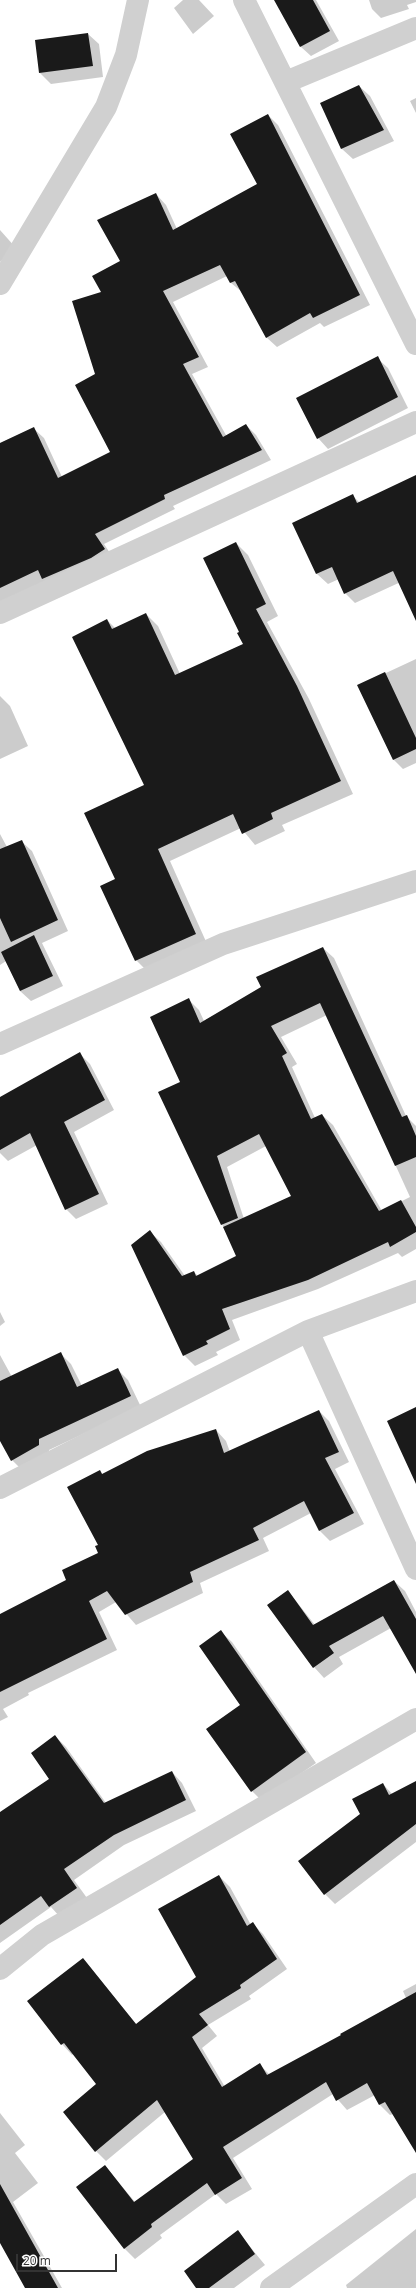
<!DOCTYPE html>
<html>
<head>
<meta charset="utf-8">
<style>
	body { margin:0 }
	#map { position:relative; width:416px; height:2288px; overflow:hidden; background:#fff; font-family:"Open Sans",sans-serif }
	canvas { display:block }
	.scale { position:absolute; left:16px; top:2254px; width:101px; height:18px; box-sizing:border-box; border:2px solid #333; border-top:0; padding-left:5px; font-size:12px; line-height:14px; white-space:nowrap; color:#333; -webkit-text-stroke:3px #fff; paint-order:stroke }
</style>
</head>
<body>
<div id="map">
<canvas width="416" height="2288"></canvas>
<div class="scale">20 m</div>
</div>
<script>
const context = document.querySelector('canvas').getContext('2d');
context.lineJoin = 'round';
function fillPath(path, color) { context.fillStyle = color; context.fill(path, 'evenodd'); }
const shape = rows => new Path2D(rows.map(r => 'M' + r).join(''));
function stroke(path, color, width, dash) { context.strokeStyle = color; context.lineWidth = width; context.lineCap = dash ? 'butt' : 'round'; context.setLineDash(dash || []); context.stroke(path); }
fillPath(shape([
	[183,0,199,0,214,16,193,34,174,8],
	[275,0,316,0,339,41,311,56,301,47],
	[369,0,416,0,416,2,407,5,409,9,381,18,372,9],
	[88,34,99,44,103,77,51,84,40,73,36,40],
	[359,86,370,96,394,141,353,159,342,149,321,103],
	[416,98,416,113,410,101],
	[268,115,278,125,370,305,324,327,320,323,277,347,266,337,242,292,231,283,227,276,173,302,208,367,192,374,227,437,246,425,256,435,271,460,173,506,175,509,104,544,114,559,0,602,0,443,33,428,44,438,62,477,111,452,96,375,102,292,121,262,156,194,166,205,177,229,258,185],
	[0,230,16,248,0,262],
	[377,358,388,368,408,408,328,449,318,438],
	[416,479,416,575,355,603,345,593,339,579,328,584,317,574,293,523,352,495,360,503],
	[236,543,248,555,278,616,267,622,309,699,353,794,282,825,285,831,255,845,241,828,170,861,208,946,148,972,136,960,116,879,145,785,107,620,115,628,146,614,158,626,180,674,244,644,241,633],
	[416,659,416,763,403,769,393,759,358,686],
	[0,696,10,706,28,746,0,759],
	[0,834,7,847,21,841,32,851,68,931,42,943,63,986,31,1001,20,991,6,961,0,965],
	[323,948,334,958,406,1116,416,1126,416,1249,402,1257,398,1253,318,1289,232,1320,240,1340,216,1352,218,1355,195,1366,184,1355,150,1232,161,1242,185,1276,194,1272,198,1276,238,1256,222,1224,182,1082,188,999,199,1010,204,1021,262,988],
	[327,1015,410,1197,382,1211,333,1125,322,1115,315,1118,292,1067,297,1064,281,1037],
	[266,1146,292,1197,244,1219,227,1167],
	[80,1054,90,1064,114,1110,74,1132,108,1204,76,1219,66,1209,37,1145,8,1161,0,1153,0,1098],
	[0,1312,5,1322,0,1326],
	[61,1354,71,1364,82,1386,118,1370,128,1380,141,1407,49,1450,49,1456,23,1471,12,1460,0,1439,0,1355,12,1377],
	[319,1411,329,1421,349,1462,335,1469,364,1524,330,1541,320,1531,311,1513,263,1538,269,1551,200,1583,203,1593,136,1625,116,1602,99,1612,117,1650,28,1693,29,1695,3,1709,8,1717,0,1721,0,1616,67,1581,100,1554,100,1471,103,1475,216,1430,226,1441,230,1452],
	[394,1581,405,1591,416,1612,416,1642,391,1628,339,1657,343,1664,324,1678,314,1667,288,1591,315,1625],
	[221,1632,232,1642,316,1763,262,1801,252,1791,241,1705],
	[55,1736,66,1747,106,1803,172,1772,182,1783,196,1811,124,1845,74,1880,87,1898,60,1917,51,1907,0,1943,0,1813,50,1779],
	[416,1782,416,1842,335,1904,325,1894,361,1814,383,1784,393,1795],
	[219,1876,230,1887,251,1925,253,1924,263,1934,287,1969,249,1996,251,1999,208,2025,217,2036,202,2048,225,2087,260,2065,270,2075,342,2036,406,1998,403,1991,416,1984,416,2149,393,2114,390,2115,380,2105,375,2095,347,2110,333,2094,233,2158,252,2189,226,2204,216,2194,160,2235,162,2238,135,2259,124,2248,105,2166,135,2202,194,2159,165,2112,106,2161,96,2151,98,2084,74,2053,72,2055,62,2044,83,1959,137,2025,197,1978],
	[0,2113,25,2145,15,2153,38,2183,13,2202,62,2288,26,2288,0,2241],
	[416,2229,416,2288,347,2288,346,2285],
	[238,2232,265,2265,234,2288,197,2288]
]), '#0003');
fillPath(shape([
	[274,0,313,0,330,31,300,47],
	[88,33,93,66,39,73,35,40],
	[359,85,384,130,341,149,320,103],
	[268,114,360,295,313,318,310,313,266,338,235,281,230,283,220,265,163,291,199,357,183,364,223,437,246,424,262,450,164,495,165,499,95,534,105,549,91,558,42,579,38,570,0,588,0,443,34,427,58,478,110,452,75,385,95,374,72,301,101,292,92,276,120,261,97,220,156,193,173,230,257,184,230,134],
	[378,356,398,397,317,439,296,398],
	[416,475,416,621,393,571,344,594,332,567,316,574,292,523,353,494,357,503],
	[236,542,266,604,256,609,297,686,341,781,271,813,273,819,242,834,233,814,158,849,196,934,135,961,100,886,115,879,84,813,144,785,72,637,107,619,112,629,146,613,175,675,243,644,237,633,239,632,203,558],
	[385,672,416,738,416,749,393,760,357,685],
	[22,840,58,920,11,942,0,918,0,849],
	[34,935,53,976,20,991,1,952],
	[323,947,402,1117,407,1115,416,1136,416,1157,395,1166,320,1003,271,1026,287,1053,282,1056,311,1119,322,1114,379,1211,401,1200,416,1227,416,1232,390,1247,388,1242,308,1280,222,1309,230,1329,206,1341,208,1344,183,1356,131,1245,150,1230,182,1276,194,1271,196,1276,236,1256,223,1227,291,1196,259,1134,217,1156,238,1218,221,1225,158,1092,180,1082,150,1017,189,998,200,1023,261,987,256,977],
	[80,1052,105,1100,64,1122,99,1194,65,1210,30,1133,0,1150,0,1097],
	[61,1352,77,1387,118,1368,131,1396,39,1439,39,1445,11,1461,0,1441,0,1381],
	[416,1407,416,1484,387,1421],
	[319,1410,339,1452,325,1458,354,1513,319,1531,304,1501,253,1528,259,1540,190,1572,193,1582,125,1615,107,1591,89,1601,107,1639,0,1692,0,1614,66,1580,62,1570,98,1553,95,1546,98,1545,67,1487,100,1470,102,1474,147,1451,216,1429,224,1453],
	[394,1580,416,1619,416,1674,383,1616,329,1646,334,1653,313,1668,267,1605,288,1590,313,1625],
	[221,1630,306,1752,251,1792,206,1729,240,1705,199,1646],
	[55,1735,104,1803,172,1771,186,1800,114,1835,64,1869,77,1888,49,1907,41,1896,0,1925,0,1812,49,1779,31,1753],
	[416,1781,416,1824,324,1895,298,1861,360,1814,352,1799,383,1783,389,1795],
	[219,1875,247,1926,253,1922,277,1959,240,1985,241,1988,199,2014,208,2025,192,2037,222,2087,260,2063,267,2075,341,2035,340,2034,416,1992,416,2153,385,2102,379,2105,367,2083,336,2101,326,2082,223,2147,242,2178,215,2195,207,2183,151,2224,152,2227,124,2249,76,2187,105,2165,134,2202,193,2159,157,2100,95,2152,63,2112,96,2084,64,2043,61,2045,27,2001,83,1958,136,2024,196,1977,158,1909],
	[0,2184,58,2288,25,2288,0,2243],
	[238,2230,255,2254,209,2288,196,2288,184,2271]
]), '#1a1a1a');
stroke(shape([
	[244,0,416,344],
	[286,82,416,28],
	[0,284,106,107,126,55,138,0],
	[0,613,416,422],
	[0,1044,223,944,416,881],
	[308,1331,416,1569],
	[0,1488,308,1331,416,1291],
	[0,1969,42,1935,416,1719],
	[271,2288,416,2184]
]), '#d0d0d0', 22);
</script>
</body>
</html>
